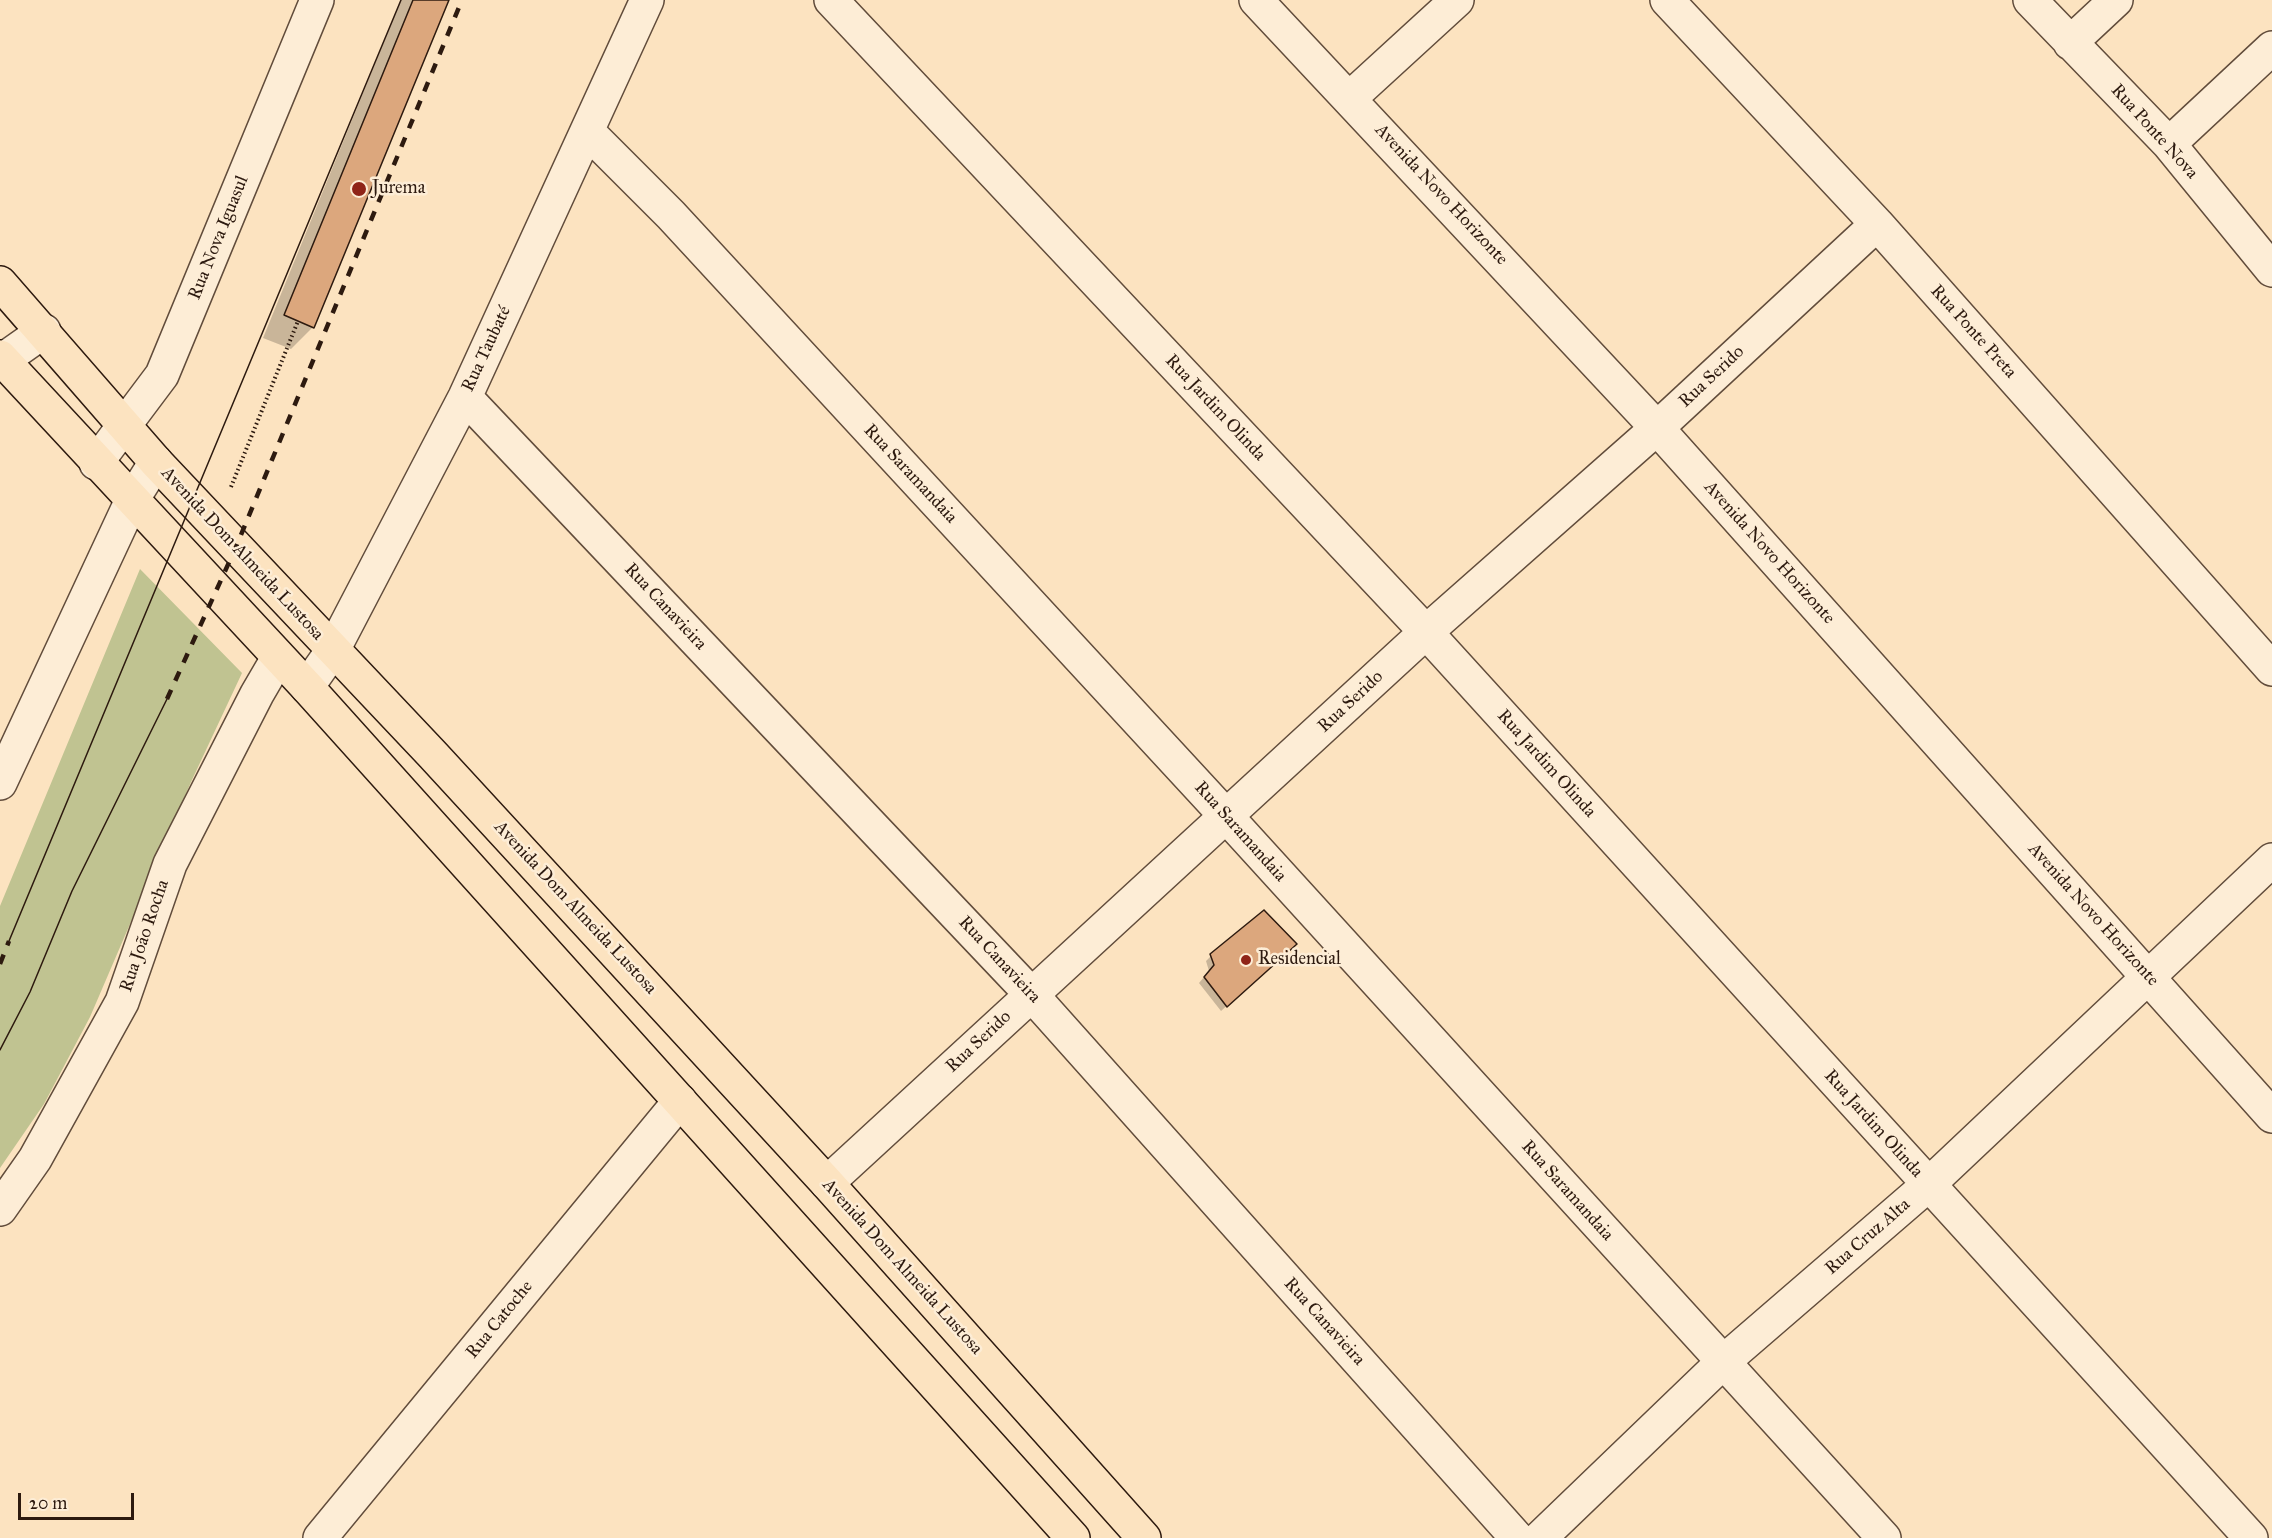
<!DOCTYPE html>
<html>
<head>
<meta charset="utf-8">
<style>
	body { margin:0 }
	#map { position:relative; width:2272px; height:1538px; overflow:hidden; background:#fce3c0; font-family:"IM FELL Great Primer",serif }
	canvas { display:block }
	.scale { position:absolute; left:18px; top:1493px; width:116px; height:27px; box-sizing:border-box; border:3px solid #2d1a0f; border-top:0; padding-left:8px; font-size:18px; line-height:21px; white-space:nowrap; color:#2d1a0f; -webkit-text-stroke:4px #fdedd6; paint-order:stroke }
</style>
</head>
<body>
<div id="map">
<canvas width="2272" height="1538"></canvas>
<div class="scale">20 m</div>
</div>
<script>
const context = document.querySelector('canvas').getContext('2d');
context.lineJoin = 'round';
function fillPath(path, color) { context.fillStyle = color; context.fill(path, 'evenodd'); }
const shape = rows => new Path2D(rows.map(r => 'M' + r).join(''));
function stroke(path, color, width, dash) { context.strokeStyle = color; context.lineWidth = width; context.lineCap = dash ? 'butt' : 'round'; context.setLineDash(dash || []); context.stroke(path); }
function write(font, color, halo, rows, align = 'center') {
  context.font = font + ' "IM FELL Great Primer",serif'; context.lineWidth = 5; context.setLineDash([]); context.textBaseline = 'middle'; context.strokeStyle = halo; context.fillStyle = color; for (const [text, x, y, turn = 0] of rows) {
    context.save(); context.translate(x, y); context.rotate((+turn || 0) * Math.PI / 180); context.textAlign = isNaN(turn) ? turn : align; if (halo) context.strokeText(text, 0, 0); context.fillText(text, 0, 0); context.restore();
  }
}
fillPath(shape([
	[140,569,242,673,191,782,90,1017,44,1104,0,1168,0,906]
]), '#c0c391');
fillPath(shape([
	[401,0,447,0,313,327,291,349,263,338],
	[1290,949,1221,1011,1199,983,1209,971,1206,961,1211,956]
]), '#0003');
const building = shape([
	[413,0,449,0,314,328,284,315,413,0],
	[1264,910,1297,944,1227,1007,1204,977,1214,965,1210,954,1264,910]
]);
fillPath(building, '#dca77d');
stroke(building, '#2d1a0f', 1.5);
const minor = shape([
	[831,0,1426,632,2251,1538],
	[1256,0,1657,428,2272,1116],
	[1667,0,1877,224,2272,669],
	[2030,0,2169,144,2272,270],
	[2070,43,2116,0],
	[1350,98,1457,0],
	[588,132,671,215,1227,817,1884,1538],
	[2169,144,2272,48],
	[0,362,44,331],
	[465,397,1031,994,1517,1538],
	[96,463,162,375,317,0],
	[307,687,333,650,465,397,647,0],
	[0,783,132,500,156,462],
	[827,1183,1426,632,1657,428,1877,224],
	[0,1209,35,1159,122,1002,170,864,257,694,278,658],
	[320,1538,680,1101],
	[1540,1538,1723,1362,1928,1185,2272,860]
]);
const primary = shape([
	[0,283,156,462,433,755,827,1183,1144,1538],
	[0,357,307,687,1073,1538]
]);
stroke(minor, '#614c3b', 36);
stroke(primary, '#2d1a0f', 36);
stroke(shape([
	[231,487,298,321]
]), '#2d1a0f', 4, [1.5, 3]);
stroke(minor, '#fdedd6', 33);
stroke(primary, '#fce3c0', 33);
stroke(shape([
	[9,941,401,0],
	[0,1050,30,992,72,891,167,699]
]), '#2d1a0f', 1.5);
stroke(shape([
	[167,699,236,547,462,0],
	[0,964,9,941]
]), '#2d1a0f', 4.5, [10, 10]);
for (const [x, y, r, color] of [
	[359,189,8,"#8f2418"],
	[1246,960,6,"#8f2418"]
]) { const dot = new Path2D(); dot.arc(x, y, r, 0, 2 * Math.PI); context.fillStyle = color; context.fill(dot); stroke(dot, '#fdedd6', 2); }
write('18px', '#2d1a0f', '#fdedd6', [
	["Rua Ponte Nova",2154,132,48],
	["Avenida Novo Horizonte",1441,195,47],
	["Rua Nova Iguasul",219,238,-68],
	["Rua Ponte Preta",1973,332,48],
	["Rua Taubaté",487,349,-65],
	["Rua Serido",1712,377,-43],
	["Rua Jardim Olinda",1215,408,47],
	["Rua Saramandaia",910,474,47],
	["Avenida Novo Horizonte",1769,553,48],
	["Avenida Dom Almeida Lustosa",242,554,47],
	["Rua Canavieira",665,607,47],
	["Rua Serido",1351,702,-43],
	["Rua Jardim Olinda",1546,764,48],
	["Rua Saramandaia",1240,832,48],
	["Avenida Dom Almeida Lustosa",575,908,47],
	["Avenida Novo Horizonte",2093,915,48],
	["Rua João Rocha",145,936,-71],
	["Rua Canavieira",999,960,47],
	["Rua Serido",979,1042,-43],
	["Rua Jardim Olinda",1873,1124,48],
	["Rua Saramandaia",1567,1191,48],
	["Rua Cruz Alta",1868,1237,-41],
	["Avenida Dom Almeida Lustosa",902,1267,48],
	["Rua Catoche",500,1320,-51],
	["Rua Canavieira",1324,1322,48]
]);
write('18px', '#2d1a0f', '#fdedd6', [
	["Jurema",372,189],
	["Residencial",1258,960]
], 'left');
</script>
</body>
</html>
